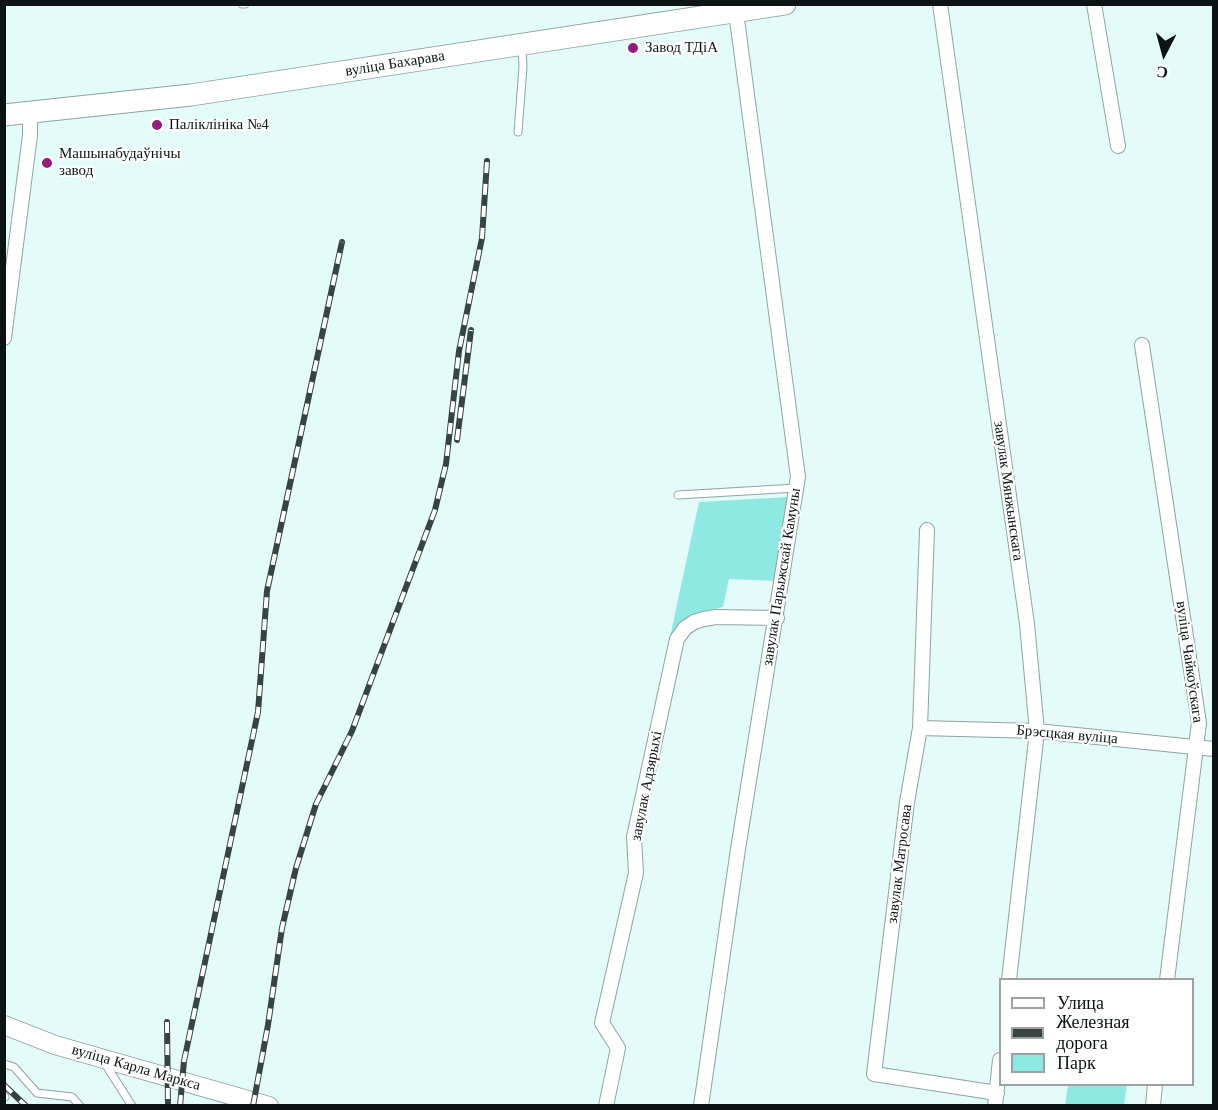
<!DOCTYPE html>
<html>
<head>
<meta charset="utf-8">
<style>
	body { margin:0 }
	#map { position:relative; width:1218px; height:1110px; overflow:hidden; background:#e3fcf9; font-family:"Times New Roman",serif }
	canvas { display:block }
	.frame { position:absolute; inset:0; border:6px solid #0b1413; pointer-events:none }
	.legend { position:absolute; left:999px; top:978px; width:195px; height:108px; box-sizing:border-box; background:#fff; border:2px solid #9da1a1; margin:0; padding:8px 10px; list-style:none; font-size:18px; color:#0b1413 }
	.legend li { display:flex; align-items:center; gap:12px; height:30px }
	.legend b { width:30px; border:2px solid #9da1a1 }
	.north { position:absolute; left:1134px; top:24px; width:60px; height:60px; -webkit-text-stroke:4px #fff; paint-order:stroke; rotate:186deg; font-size:16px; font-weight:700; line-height:24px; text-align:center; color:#0b1413 }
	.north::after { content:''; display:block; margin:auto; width:21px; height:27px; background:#0b1413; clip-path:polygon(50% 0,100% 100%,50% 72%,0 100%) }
</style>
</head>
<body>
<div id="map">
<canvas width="1218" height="1110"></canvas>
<div class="frame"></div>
<ul class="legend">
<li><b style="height:8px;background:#fff"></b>Улица</li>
<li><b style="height:8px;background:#374442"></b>Железная дорога</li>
<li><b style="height:16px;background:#8de9e2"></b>Парк</li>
</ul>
<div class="north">С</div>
</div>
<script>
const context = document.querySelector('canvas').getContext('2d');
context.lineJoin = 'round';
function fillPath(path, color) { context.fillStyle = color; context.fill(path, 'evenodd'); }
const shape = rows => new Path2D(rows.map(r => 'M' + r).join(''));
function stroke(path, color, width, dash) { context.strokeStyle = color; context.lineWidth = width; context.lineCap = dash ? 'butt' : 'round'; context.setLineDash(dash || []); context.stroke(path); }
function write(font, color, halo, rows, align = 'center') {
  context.font = font + ' "Times New Roman",serif'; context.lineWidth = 4.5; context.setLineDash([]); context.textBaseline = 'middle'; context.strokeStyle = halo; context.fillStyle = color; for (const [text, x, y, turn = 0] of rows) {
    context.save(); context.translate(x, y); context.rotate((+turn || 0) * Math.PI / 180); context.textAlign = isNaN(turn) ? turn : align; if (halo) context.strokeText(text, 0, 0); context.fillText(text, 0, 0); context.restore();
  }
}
fillPath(shape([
	[788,497,775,581,729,579,723,607,700,612,670,637,699,502],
	[1068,1085,1127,1085,1124,1105,1065,1105]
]), '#8de9e2');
const service = shape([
	[242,4,245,4],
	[518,132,523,67,522,47],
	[678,495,796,488],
	[104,1062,132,1106],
	[4,1064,14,1067,37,1093,72,1097,80,1106],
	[4,1096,5,1097]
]);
const minor = shape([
	[940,4,1027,624,1037,731,1009,980],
	[1094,4,1118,146],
	[4,338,30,135,30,113],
	[1142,345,1199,723,1167,980],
	[927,530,920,728,907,802,874,1074,997,1093],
	[920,728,1037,731,1214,749],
	[606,1106,618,1048,602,1023,636,873,634,837,677,639,685,628,694,622,704,619,716,617,777,618],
	[701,1106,738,849,798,477,736,12],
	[995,1106,1000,1060],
	[1153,1106,1155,1084]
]);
const secondary = shape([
	[4,1025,55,1045,269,1106]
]);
const primary = shape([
	[4,115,191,95,785,4]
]);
stroke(service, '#8ca3a1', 9);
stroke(minor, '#8ca3a1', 16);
stroke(secondary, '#8ca3a1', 20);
stroke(primary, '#8ca3a1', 23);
stroke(service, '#fff', 7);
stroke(minor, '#fff', 14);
stroke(secondary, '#fff', 18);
stroke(primary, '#fff', 21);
const rail = shape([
	[457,440,471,330],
	[167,1022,168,1106],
	[4,1085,26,1106],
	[180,1106,184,1061,258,712,267,591,342,242],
	[253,1106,268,1025,282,928,296,868,316,804,352,731,435,510,446,464,459,351,482,238,487,161]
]);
stroke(rail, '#374442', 6);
stroke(rail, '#fff', 4, [11]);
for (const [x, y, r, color] of [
	[633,48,6,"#941d7a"],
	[157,125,6,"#941d7a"],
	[47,163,6,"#941d7a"]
]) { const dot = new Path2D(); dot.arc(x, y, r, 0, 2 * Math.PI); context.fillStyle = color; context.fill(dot); stroke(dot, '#fff', 2); }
write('15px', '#0b1413', '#fff', [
	["Завод ТДіА",645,48],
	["Паліклініка №4",169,125],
	["Машынабудаўнічы",59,154],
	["завод",59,171]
], 'left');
write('15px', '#0b1413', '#fff', [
	["вуліца Бахарава",395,64,-9],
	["завулак Мянжынскага",1008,491,82],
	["завулак Парыжскай Камуны",782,577,-81],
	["вуліца Чайкоўскага",1189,662,82],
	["Брэсцкая вуліца",1067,735,5],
	["завулак Адзярыхі",647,786,-79],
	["завулак Матросава",900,864,-83],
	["вуліца Карла Маркса",136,1068,16]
]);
</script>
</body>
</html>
